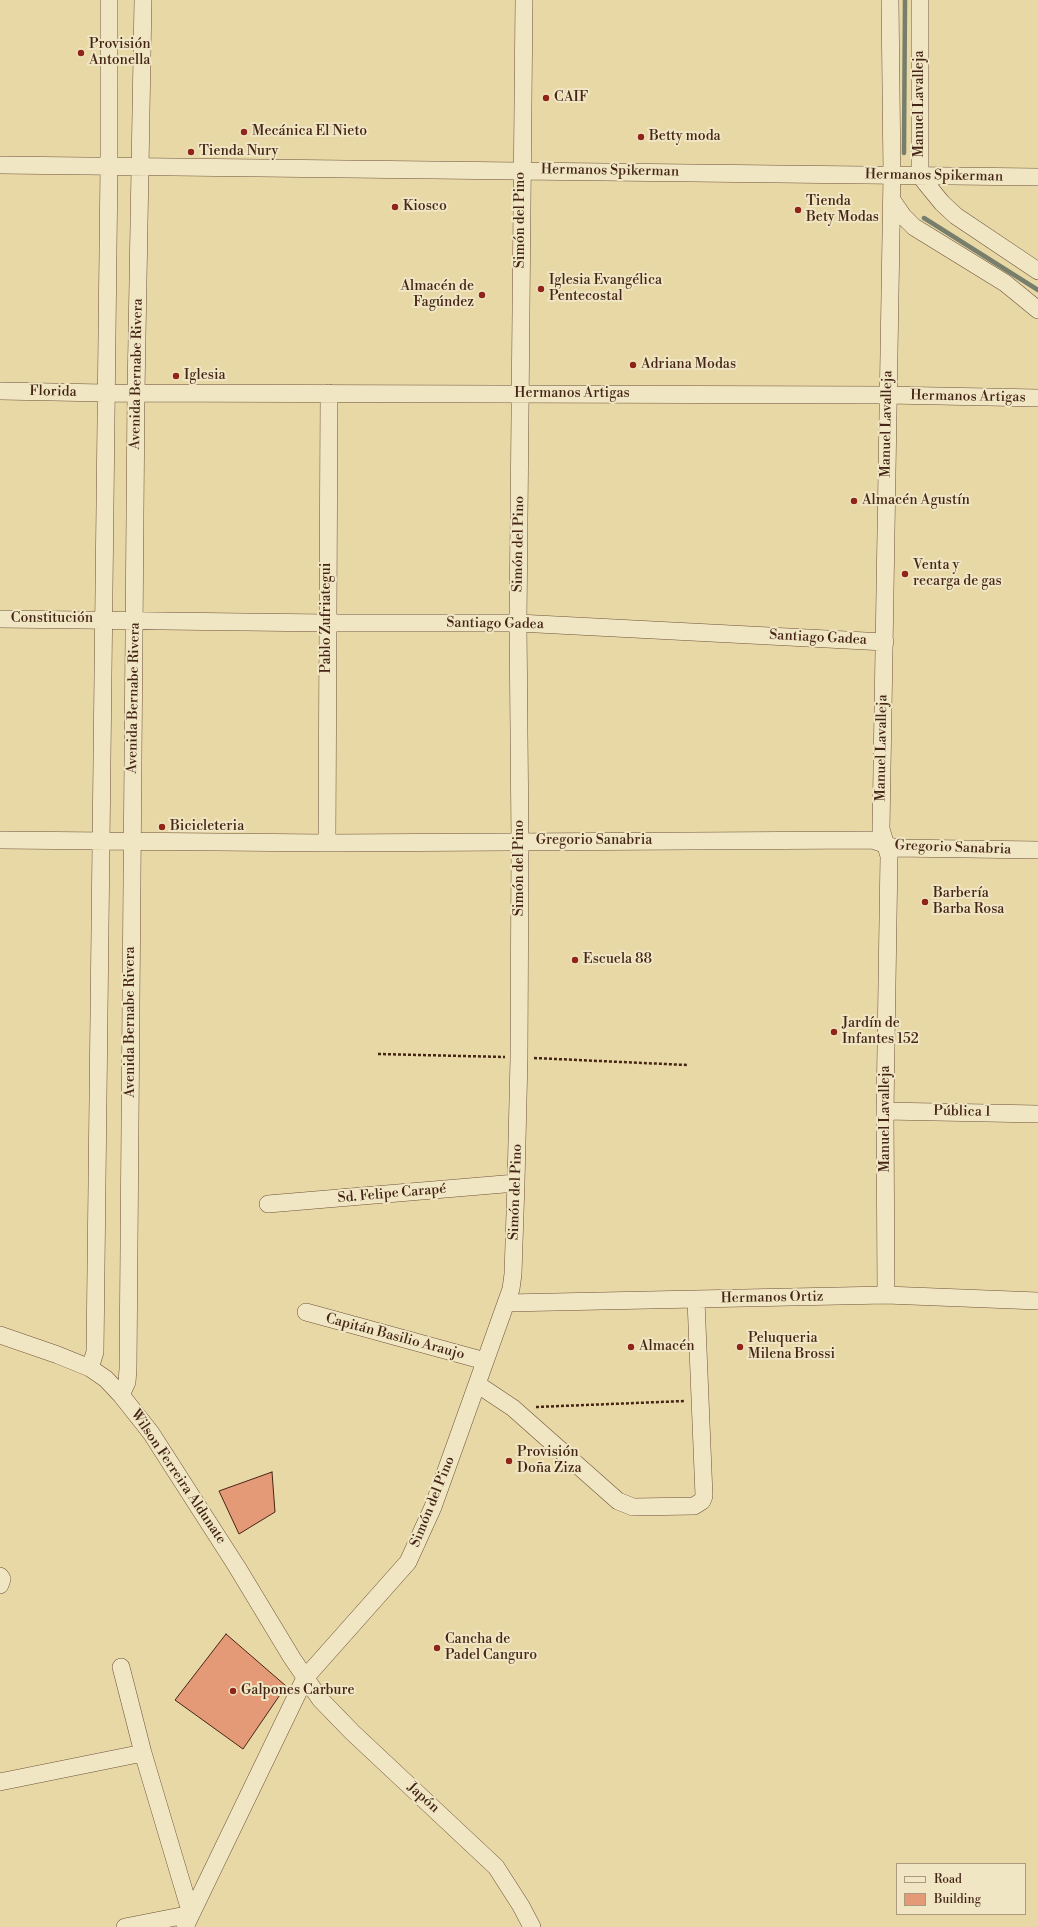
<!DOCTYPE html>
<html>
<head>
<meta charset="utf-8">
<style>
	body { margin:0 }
	#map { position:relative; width:1038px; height:1927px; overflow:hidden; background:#e8d8a5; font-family:"Libre Bodoni",serif }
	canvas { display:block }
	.legend { position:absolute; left:896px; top:1863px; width:130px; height:52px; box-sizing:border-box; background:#f0e6c4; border:1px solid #ac997e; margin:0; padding:5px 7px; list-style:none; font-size:12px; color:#452516 }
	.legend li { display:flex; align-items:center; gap:8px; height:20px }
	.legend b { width:20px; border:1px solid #ac997e }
</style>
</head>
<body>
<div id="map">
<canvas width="1038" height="1927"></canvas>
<ul class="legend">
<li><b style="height:5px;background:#f0e6c4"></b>Road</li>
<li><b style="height:11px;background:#e49977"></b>Building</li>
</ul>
</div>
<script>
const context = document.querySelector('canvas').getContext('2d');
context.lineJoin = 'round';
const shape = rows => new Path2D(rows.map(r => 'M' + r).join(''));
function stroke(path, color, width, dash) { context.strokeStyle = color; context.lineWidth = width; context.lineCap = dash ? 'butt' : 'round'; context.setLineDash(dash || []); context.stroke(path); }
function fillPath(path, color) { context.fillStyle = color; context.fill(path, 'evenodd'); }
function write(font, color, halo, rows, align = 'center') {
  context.font = font + ' "Libre Bodoni",serif'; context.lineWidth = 4; context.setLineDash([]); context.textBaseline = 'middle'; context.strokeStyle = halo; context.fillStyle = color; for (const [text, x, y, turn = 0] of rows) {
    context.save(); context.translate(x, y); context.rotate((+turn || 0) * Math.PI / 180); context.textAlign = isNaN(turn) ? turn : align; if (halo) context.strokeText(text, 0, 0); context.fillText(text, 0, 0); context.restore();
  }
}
stroke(shape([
	[904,153,905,0],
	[924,218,1038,290]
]), '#777e6b', 4.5);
const building = shape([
	[272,1472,275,1512,239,1534,219,1491,272,1472],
	[226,1634,286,1686,243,1749,175,1700,226,1634]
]);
fillPath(building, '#e49977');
stroke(building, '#452516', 1);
const minor = shape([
	[920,0,920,176,942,203,956,216,1038,271],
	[0,165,1038,177],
	[892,200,903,216,914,227,1005,283,1038,310],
	[0,391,105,393,888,395,1038,398],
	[0,619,327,623,518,623,885,642],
	[0,840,327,843,872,840,896,848,1038,850],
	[327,843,329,393],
	[885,1111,1038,1114],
	[268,1204,516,1183],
	[886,1295,885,1111,889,856,881,829,892,175,890,0],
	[507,1303,886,1295,1038,1301],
	[306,1312,485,1361],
	[0,1335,58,1355,90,1368,106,1379,121,1395,151,1433,237,1567,292,1658,320,1699,352,1732,496,1867,521,1906,532,1927],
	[90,1368,95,1352,109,166,109,0],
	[477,1384,513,1408,618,1501,633,1507,694,1506,702,1501,704,1496,696,1300],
	[121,1395,127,1382,128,1369,136,393,143,0],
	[0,1576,2,1579,0,1585],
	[121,1667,143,1753,191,1914,125,1927],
	[0,1782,143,1753],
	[185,1927,305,1678,408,1562,433,1507,511,1289,513,1274,516,1183,519,1058,520,841,518,623,524,0]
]);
stroke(minor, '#6e523a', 18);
stroke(shape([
	[378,1054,505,1057],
	[534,1058,687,1065],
	[536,1407,685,1401]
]), '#452516', 2.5, [3, 2]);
stroke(minor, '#f0e6c4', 17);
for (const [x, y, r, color] of [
	[81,53,4,"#8f2418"],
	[546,98,4,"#8f2418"],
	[244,132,4,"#8f2418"],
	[641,137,4,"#8f2418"],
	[191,152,4,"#8f2418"],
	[395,207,4,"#8f2418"],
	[798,210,4,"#8f2418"],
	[541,289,4,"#8f2418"],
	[482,295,4,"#8f2418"],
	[633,365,4,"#8f2418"],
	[176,376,4,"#8f2418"],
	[854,501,4,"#8f2418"],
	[905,574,4,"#8f2418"],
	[162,827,4,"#8f2418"],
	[925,902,4,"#8f2418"],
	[575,960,4,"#8f2418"],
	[834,1032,4,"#8f2418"],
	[631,1347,4,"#8f2418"],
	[740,1347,4,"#8f2418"],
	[509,1461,4,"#8f2418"],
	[437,1648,4,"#8f2418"],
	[233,1691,4,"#8f2418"]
]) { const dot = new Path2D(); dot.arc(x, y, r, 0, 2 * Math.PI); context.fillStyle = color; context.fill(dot); stroke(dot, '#f0e6c4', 1.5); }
write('14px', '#452516', '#f0e6c4', [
	["Provisión",89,45],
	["Antonella",89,61],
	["CAIF",554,98],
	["Mecánica El Nieto",252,132],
	["Betty moda",649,137],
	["Tienda Nury",199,152],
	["Tienda",806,202],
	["Bety Modas",806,218],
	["Kiosco",403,207],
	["Iglesia Evangélica",549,281],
	["Pentecostal",549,297],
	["Almacén de",474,287,"right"],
	["Fagúndez",474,303,"right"],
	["Adriana Modas",641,365],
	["Iglesia",184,376],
	["Almacén Agustín",862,501],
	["Venta y",913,566],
	["recarga de gas",913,582],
	["Bicicleteria",170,827],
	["Barbería",933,894],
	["Barba Rosa",933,910],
	["Escuela 88",583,960],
	["Jardín de",842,1024],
	["Infantes 152",842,1040],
	["Peluqueria",748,1339],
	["Milena Brossi",748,1355],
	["Almacén",639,1347],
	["Provisión",517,1453],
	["Doña Ziza",517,1469],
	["Cancha de",445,1640],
	["Padel Canguro",445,1656],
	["Galpones Carbure",241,1691]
], 'left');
write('14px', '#452516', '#f0e6c4', [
	["Manuel Lavalleja",920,104,-90],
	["Hermanos Spikerman",610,171,1],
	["Hermanos Spikerman",934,176,1],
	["Simón del Pino",521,220,-90],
	["Avenida Bernabe Rivera",137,374,-89],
	["Florida",53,392,1],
	["Hermanos Artigas",572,394],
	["Hermanos Artigas",968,397,1],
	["Manuel Lavalleja",887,424,-89],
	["Simón del Pino",519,544,-89],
	["Pablo Zufriategui",327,618,-90],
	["Constitución",52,619],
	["Santiago Gadea",495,624,1],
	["Santiago Gadea",818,638,3],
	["Avenida Bernabe Rivera",134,698,-89],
	["Manuel Lavalleja",882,748,-89],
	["Gregorio Sanabria",594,841],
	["Gregorio Sanabria",953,848,2],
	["Simón del Pino",520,868,-90],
	["Avenida Bernabe Rivera",131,1022,-90],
	["Pública 1",962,1112,1],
	["Manuel Lavalleja",886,1119,-90],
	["Simón del Pino",516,1192,-88],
	["Sd. Felipe Carapé",392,1194,-5],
	["Hermanos Ortiz",772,1298,-1],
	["Capitán Basilio Araujo",395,1337,15],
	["Wilson Ferreira Aldunate",178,1477,56],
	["Simón del Pino",433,1502,-68],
	["Japón",423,1798,42]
]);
</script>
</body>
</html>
